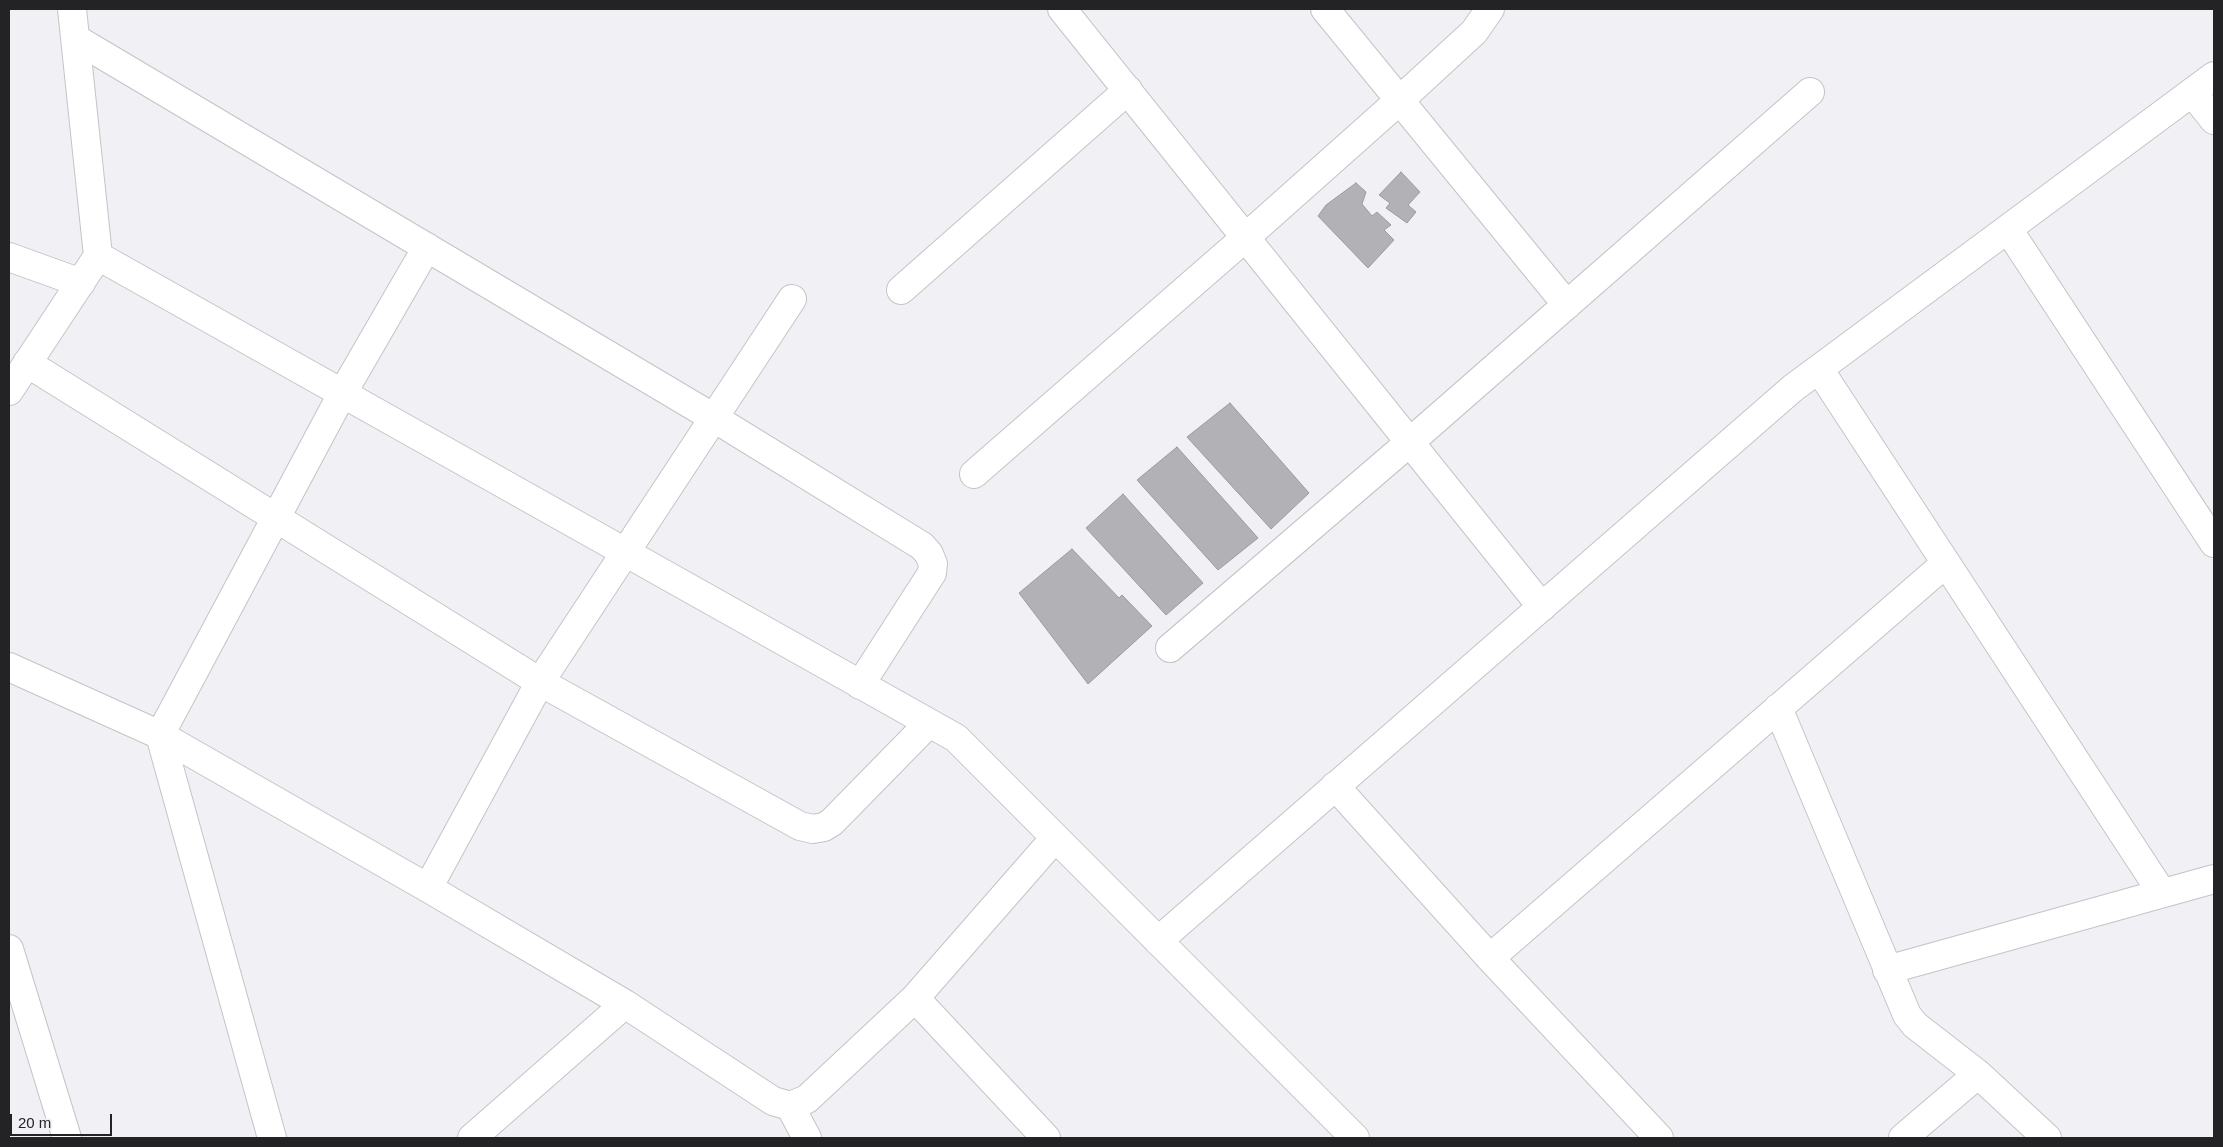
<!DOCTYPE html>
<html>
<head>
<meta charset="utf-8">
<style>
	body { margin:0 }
	#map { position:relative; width:2223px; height:1147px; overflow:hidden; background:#f1f0f4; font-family:Arial,sans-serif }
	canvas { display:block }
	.frame { position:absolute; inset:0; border:10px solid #232224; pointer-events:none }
	.scale { position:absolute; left:10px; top:1114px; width:102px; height:22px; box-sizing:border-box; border:2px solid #232224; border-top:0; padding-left:6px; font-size:15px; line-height:18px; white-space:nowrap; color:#232224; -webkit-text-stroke:4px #f1f0f4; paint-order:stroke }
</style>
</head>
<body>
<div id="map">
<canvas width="2223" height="1147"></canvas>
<div class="frame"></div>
<div class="scale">20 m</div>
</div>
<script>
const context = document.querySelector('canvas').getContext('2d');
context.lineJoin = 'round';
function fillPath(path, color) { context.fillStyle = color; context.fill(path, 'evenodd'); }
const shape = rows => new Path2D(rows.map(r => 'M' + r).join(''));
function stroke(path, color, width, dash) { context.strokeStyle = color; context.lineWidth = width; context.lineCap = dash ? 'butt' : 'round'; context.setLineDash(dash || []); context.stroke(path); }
const building = shape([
	[1401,172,1420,192,1408,205,1416,212,1407,223,1386,208,1390,203,1379,195,1401,172],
	[1356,183,1366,192,1362,204,1372,216,1377,212,1391,225,1384,230,1394,240,1368,268,1318,216,1326,205,1356,183],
	[1230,403,1309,493,1271,529,1187,437,1230,403],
	[1177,447,1258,538,1218,570,1137,480,1177,447],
	[1123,494,1203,583,1166,615,1086,528,1123,494],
	[1072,549,1119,598,1122,595,1152,626,1088,684,1019,593,1072,549]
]);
fillPath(building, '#b2b1b5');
stroke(building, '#9c9a9e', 1);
const minor = shape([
	[72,9,98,256,956,738,1355,1138],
	[1062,9,1542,607],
	[1325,9,1567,305],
	[76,39,714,418,922,546,929,554,933,564,932,573,860,685],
	[2192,92,2214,120],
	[2008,229,2214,543],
	[9,257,81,283],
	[901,290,1128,90],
	[27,363,540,682,800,826,813,829,824,827,832,822,929,723],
	[1819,369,2162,893],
	[9,391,98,256],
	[974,474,1246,237,1401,99,1474,32,1490,9],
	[1170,648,1410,442,1810,92],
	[9,667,160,735,428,888,625,1004,773,1101,790,1106,807,1099,915,998,1055,838],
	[1778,708,1907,1015,1915,1025,1978,1074,2047,1138],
	[1335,786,1490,958,1659,1138],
	[428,888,540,682,792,299],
	[1158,941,1793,388,2214,76],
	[9,949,67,1138],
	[1490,958,1946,563],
	[1887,970,2214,879],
	[915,998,1046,1138],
	[790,1106,807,1138],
	[272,1138,160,735,342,394,427,247],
	[472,1138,625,1004],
	[1903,1138,1978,1074]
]);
stroke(minor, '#c4c3c7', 30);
stroke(minor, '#fff', 28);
</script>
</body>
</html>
